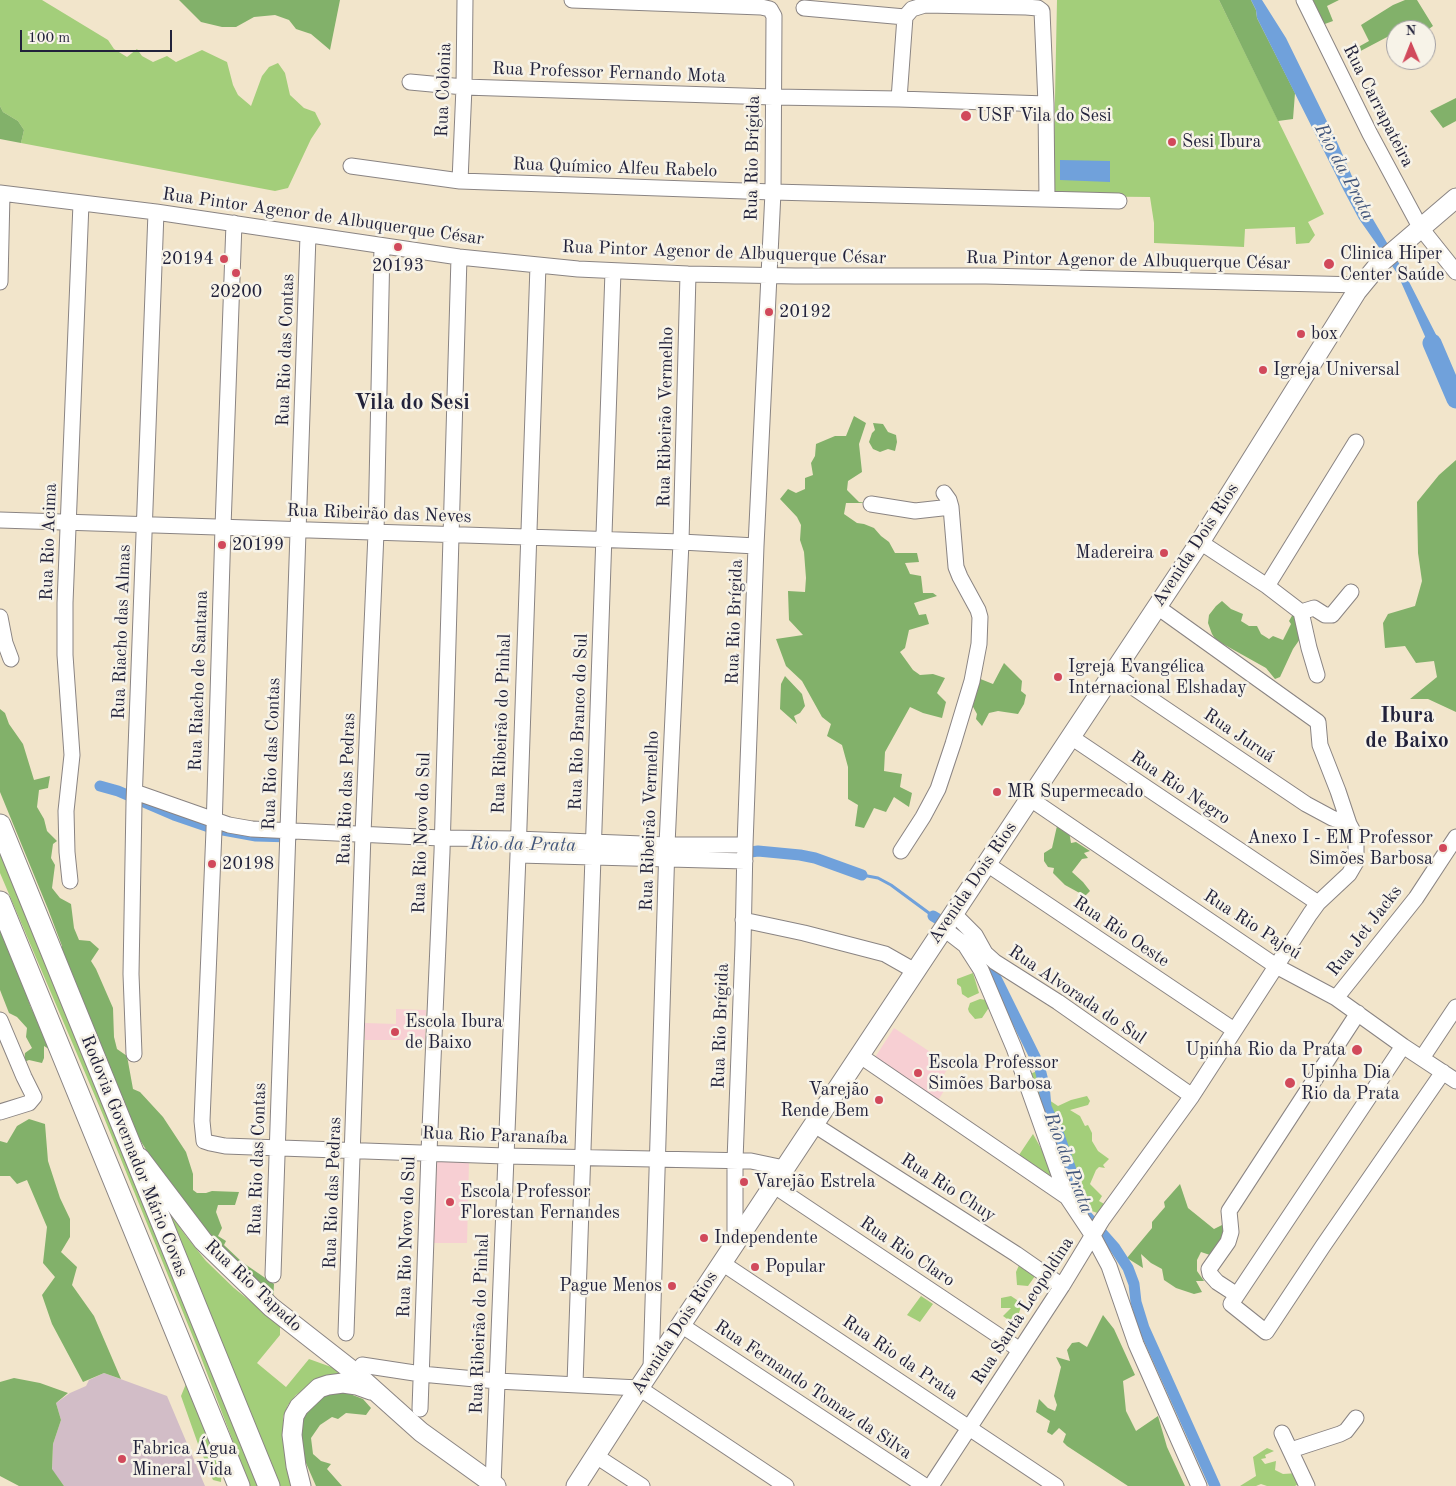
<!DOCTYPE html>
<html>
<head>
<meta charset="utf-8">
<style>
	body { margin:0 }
	#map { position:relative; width:1456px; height:1486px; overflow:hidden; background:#f2e5cb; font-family:"Old Standard TT",serif }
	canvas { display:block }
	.north { position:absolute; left:1386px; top:20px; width:50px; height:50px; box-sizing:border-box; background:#f7f3e8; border:1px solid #a29fa3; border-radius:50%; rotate:359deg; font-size:14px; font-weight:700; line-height:20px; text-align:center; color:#22223b }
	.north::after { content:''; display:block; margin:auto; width:18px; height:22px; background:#d1495b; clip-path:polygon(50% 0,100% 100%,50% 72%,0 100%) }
	.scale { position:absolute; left:20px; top:30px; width:152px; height:22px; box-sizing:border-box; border:2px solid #22223b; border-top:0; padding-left:6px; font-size:15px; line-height:18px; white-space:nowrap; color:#22223b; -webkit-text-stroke:4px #f7f3e8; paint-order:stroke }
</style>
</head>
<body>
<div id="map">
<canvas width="1456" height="1486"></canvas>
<div class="north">N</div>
<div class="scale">100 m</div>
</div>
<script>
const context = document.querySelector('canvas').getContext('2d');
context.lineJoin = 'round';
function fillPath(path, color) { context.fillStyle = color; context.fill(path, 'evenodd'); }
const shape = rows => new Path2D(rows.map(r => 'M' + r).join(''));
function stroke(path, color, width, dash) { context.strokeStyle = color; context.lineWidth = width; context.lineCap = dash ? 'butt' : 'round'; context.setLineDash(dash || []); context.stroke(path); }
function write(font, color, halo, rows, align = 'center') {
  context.font = font + ' "Old Standard TT",serif'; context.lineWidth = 5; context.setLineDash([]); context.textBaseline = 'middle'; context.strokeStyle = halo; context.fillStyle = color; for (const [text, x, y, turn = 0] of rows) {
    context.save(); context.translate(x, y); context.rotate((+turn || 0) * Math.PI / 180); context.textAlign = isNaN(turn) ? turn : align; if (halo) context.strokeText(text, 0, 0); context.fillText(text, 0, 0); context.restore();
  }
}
fillPath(shape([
	[396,1009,426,1010,425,1040,365,1040,365,1023,396,1024],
	[894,1028,950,1065,938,1084,945,1089,936,1104,872,1062],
	[434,1160,469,1162,467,1243,431,1243]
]), '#f7cfd3');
fillPath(shape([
	[104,1373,167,1396,205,1486,64,1486,52,1470,53,1444,61,1420,56,1403,70,1393,86,1386,89,1380]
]), '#d2bdc7');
fillPath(shape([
	[0,0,42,0,108,40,114,49,127,57,137,49,142,56,153,62,167,56,176,62,202,50,227,62,233,85,238,95,251,106,262,76,269,67,278,63,285,73,290,95,304,108,315,112,321,124,311,139,288,188,275,191,21,143,24,130,18,121,3,112,0,106],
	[1057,0,1219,0,1324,214,1308,222,1315,235,1309,243,1296,244,1295,227,1245,229,1244,247,1154,243,1154,223,1150,197,1053,196],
	[0,838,263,1486,250,1486,197,1347,103,1115,0,873],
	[973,973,979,993,968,998,962,994,961,987,957,984,957,979],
	[980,999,986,1000,990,1006,982,1018,975,1019,969,1012,968,1009,970,1003],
	[1037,1071,1040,1080,1034,1083,1038,1092,1047,1089,1049,1100,1058,1106,1071,1100,1087,1096,1090,1101,1088,1105,1070,1110,1080,1116,1085,1126,1088,1125,1092,1133,1092,1141,1098,1151,1109,1159,1103,1165,1105,1168,1099,1167,1096,1170,1090,1184,1102,1196,1099,1201,1106,1205,1103,1215,1089,1210,1078,1209,1028,1075],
	[1033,1134,1057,1177,1055,1181,1017,1158],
	[158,1197,186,1236,206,1261,234,1288,280,1325,280,1335,257,1363,286,1387,309,1359,334,1368,346,1374,309,1386,296,1395,288,1405,283,1417,283,1440,295,1486,277,1486],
	[1020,1263,1029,1263,1035,1276,1028,1286,1017,1285,1016,1272],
	[921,1296,933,1304,920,1322,907,1315],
	[1011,1296,1020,1302,1021,1307,1016,1321,1010,1321,1003,1316,1011,1308,1001,1308,1001,1298],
	[188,1379,222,1462,221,1482,213,1480,198,1444,181,1396],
	[1267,1448,1274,1451,1265,1455,1266,1458,1261,1459,1265,1464,1276,1461,1275,1470,1283,1474,1298,1473,1302,1482,1295,1486,1267,1486,1261,1484,1256,1486,1240,1486,1256,1476,1253,1457]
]), '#a3ce7a');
fillPath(shape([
	[179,0,340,0,330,50,311,34,296,29,289,20,275,15,254,17,236,27,222,27,201,22],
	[1219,0,1251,0,1256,10,1257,18,1295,93,1293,119,1278,121],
	[1311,0,1339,0,1327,6,1333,21,1322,25],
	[1405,0,1417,0,1433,26,1426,31,1396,30,1396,44,1389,36,1353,55,1351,51,1369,41,1361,25,1393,5],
	[1456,98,1456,121,1443,128,1430,111],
	[0,106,3,112,18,121,24,130,21,143,0,139],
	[854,416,866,423,859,444,862,472,848,481,847,490,859,502,868,503,846,503,844,514,857,523,864,524,874,528,881,536,889,542,895,553,917,553,919,562,905,563,910,574,921,576,923,593,933,593,937,596,914,603,919,615,926,614,929,624,909,630,905,648,900,652,913,670,920,675,933,674,945,678,937,693,946,702,942,718,923,713,910,707,885,752,884,771,902,774,900,787,912,793,909,807,894,797,886,812,874,808,864,828,855,826,858,805,848,799,848,767,842,745,827,736,831,724,822,717,802,681,786,666,776,639,803,635,789,620,788,591,805,592,806,578,804,552,800,540,801,525,797,517,780,499,788,489,796,493,805,489,805,478,813,475,811,463,815,456,816,444,835,436,846,436],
	[873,423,883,424,888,432,896,435,897,442,895,451,888,449,880,452,873,449,869,442,872,433,875,430],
	[1456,460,1456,712,1428,699,1410,699,1437,677,1434,661,1416,663,1405,646,1385,648,1383,623,1388,614,1415,606,1422,581,1418,553,1417,502,1439,475],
	[1222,601,1231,609,1243,614,1241,621,1249,626,1257,626,1261,634,1269,639,1273,636,1283,640,1291,624,1289,621,1293,614,1301,618,1300,639,1293,649,1280,677,1275,679,1266,668,1216,640,1212,634,1208,623,1209,615,1216,606],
	[1004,663,1022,681,1021,691,1026,695,1024,704,1018,714,998,711,989,713,982,726,976,719,977,714,972,705,978,678,993,684],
	[785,676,802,694,805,706,800,713,794,716,797,724,780,709,781,684],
	[0,709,5,713,9,724,23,744,34,780,50,776,48,788,39,790,37,807,44,819,47,831,57,841,53,844,51,858,55,865,52,888,60,898,71,904,74,928,79,940,90,941,99,949,91,961,96,969,113,1008,114,1037,117,1049,127,1056,133,1089,140,1092,163,1117,186,1152,193,1174,193,1190,197,1193,206,1193,212,1191,239,1192,235,1205,218,1205,216,1212,222,1228,218,1236,226,1241,224,1245,242,1262,274,1284,273,1301,221,1254,153,1161,124,1114,61,960,62,946,48,909,0,792],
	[1057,826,1069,831,1071,843,1076,842,1090,851,1084,853,1088,858,1082,859,1072,872,1083,882,1090,891,1085,896,1065,885,1053,873,1054,868,1048,867,1044,861,1044,853,1052,848],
	[0,917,31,1008,58,1057,52,1057,52,1051,44,1046,44,1058,42,1063,29,1060,24,1062,25,1053,32,1048,26,1037,27,1028,17,1017,9,1013,0,990],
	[29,1119,45,1124,48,1161,60,1198,70,1219,70,1237,61,1252,77,1267,72,1285,94,1316,121,1379,104,1373,83,1382,52,1324,42,1295,55,1277,43,1263,47,1227,27,1180,17,1184,10,1176,0,1176,0,1141,7,1143,17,1126],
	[1180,1184,1188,1208,1214,1229,1224,1224,1228,1237,1213,1256,1201,1252,1197,1260,1197,1271,1204,1281,1196,1281,1202,1292,1194,1294,1176,1288,1164,1280,1162,1269,1151,1263,1141,1254,1143,1268,1127,1258,1152,1228,1152,1222,1165,1207,1164,1202],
	[1103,1315,1114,1329,1135,1375,1123,1381,1126,1411,1136,1431,1158,1416,1167,1447,1185,1486,1128,1486,1067,1446,1063,1442,1066,1434,1059,1428,1052,1435,1047,1432,1050,1421,1036,1412,1039,1399,1048,1408,1055,1411,1057,1405,1054,1396,1061,1367,1056,1357,1070,1361,1067,1350,1072,1343,1079,1342,1087,1347],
	[14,1378,40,1383,68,1393,56,1403,61,1420,53,1444,52,1469,64,1486,19,1486,0,1476,0,1382],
	[335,1391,350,1394,363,1399,371,1408,366,1415,346,1413,338,1419,332,1417,320,1425,311,1438,313,1454,321,1461,331,1464,327,1469,342,1486,316,1486,302,1454,298,1427,304,1415,319,1398]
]), '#82b16a');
fillPath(shape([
	[1251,0,1262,0,1286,38,1338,144,1364,204,1403,270,1450,362,1439,368,1397,273,1359,219,1344,191,1257,18,1256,10],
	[1060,160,1110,161,1110,182,1060,180]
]), '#70a1db');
stroke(shape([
	[862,875,878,878,891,885,933,916]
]), '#70a1db', 3);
stroke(shape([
	[100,786,118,791,174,815,212,828,256,836,292,837],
	[705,851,736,854,758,851,800,855,815,858,862,875],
	[933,916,938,919],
	[984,954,1039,1065,1044,1085,1046,1107,1059,1135,1072,1173,1075,1189,1085,1214,1115,1248,1128,1268,1134,1284,1136,1302,1144,1328,1215,1486]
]), '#70a1db', 11);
stroke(shape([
	[1432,343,1456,399]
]), '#70a1db', 19);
const minor = shape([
	[572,0,761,7,770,9,774,16,773,192,756,546,745,845,743,945,735,1161,735,1243],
	[1304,0,1370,134,1420,227,1456,272],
	[804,8,905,17],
	[905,17,912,9,925,5,1026,7,1038,8,1042,11,1046,104,1047,199],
	[410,82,464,87,773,97,899,99,1046,104],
	[899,99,905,17],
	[351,166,460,181,773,192,1119,201],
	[460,181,464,87,465,0],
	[0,193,156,212,459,257,578,269,688,274,795,276,986,276,1361,285],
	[234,223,223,527,214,830,202,1121,204,1141,210,1143,225,1146,505,1156,751,1161,784,1168],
	[0,282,2,194],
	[871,504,915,511,951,507],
	[0,520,681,542,756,546],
	[1200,542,1267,586,1301,612],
	[1267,586,1356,442],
	[1301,612,1309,648,1317,675],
	[1301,612,1314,608,1325,615,1332,615,1351,592],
	[0,617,5,643,11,659],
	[1112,673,1306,804,1332,818,1349,824],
	[1071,737,1318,903],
	[135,792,229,825,252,829,441,838,517,839,667,845,745,845],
	[1029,798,1276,966,1336,998,1403,1046,1456,1081],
	[901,851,923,817,938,789,953,744,972,681,979,644,980,617,978,610,960,577,956,567,951,507,949,500,944,493],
	[518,855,745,861],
	[987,864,1234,1030],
	[70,881,67,852,66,811,72,755,65,655,65,603,81,203],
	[953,913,975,935,985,953,995,962,1058,1002,1192,1096],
	[743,920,804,933,885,954,915,971],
	[943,928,965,945,981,970,1014,1048,1067,1197,1093,1236,1109,1266,1136,1344,1199,1486],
	[1336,998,1416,898,1456,837],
	[0,1020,24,1077,34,1097,29,1103,0,1112],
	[1403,1046,1231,1304,1266,1332,1323,1246,1443,1072],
	[134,1054,131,974,134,803,156,212],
	[859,1055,1067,1197],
	[1422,1058,1456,1007],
	[813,1124,1016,1254,1062,1286],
	[773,1185,1020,1350],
	[722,1263,1056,1486],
	[273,1275,308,235],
	[1237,1295,1217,1282,1210,1274,1209,1269,1228,1242,1231,1232,1229,1211,1358,1013],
	[681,1325,925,1486],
	[346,1333,363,834,376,533,382,246],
	[362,1365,421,1374,497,1381,639,1388,786,1486],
	[651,1369,667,845,681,542,688,274],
	[575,1384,613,271],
	[420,1409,429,1152,442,852,459,257],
	[1282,1433,1307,1486],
	[1291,1450,1340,1434,1346,1431,1356,1418],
	[596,1456,642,1486],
	[493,1484,518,855,538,265],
	[931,1486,1062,1286,1102,1220,1192,1096,1310,914,1318,903,1349,874,1356,862,1356,837,1349,824,1338,791,1320,745,1318,722,1156,606]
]);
const major = shape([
	[140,1158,203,1241,271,1307,354,1372,421,1432,496,1486],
	[301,1486,296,1466,292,1435,294,1416,299,1407,319,1388,328,1385,343,1383,357,1385,371,1390],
	[576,1486,639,1388,1200,542,1357,291,1380,263,1456,198]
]);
const highway = shape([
	[0,825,269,1486],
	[0,902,239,1486]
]);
stroke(minor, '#8a8483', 17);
stroke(major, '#8a8483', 21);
stroke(highway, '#8a8483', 23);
stroke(minor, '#fff', 15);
stroke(major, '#fff', 19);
stroke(highway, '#fff', 21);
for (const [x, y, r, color] of [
	[966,116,6,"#d1495b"],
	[1172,142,5,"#d1495b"],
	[398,247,5,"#d1495b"],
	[224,259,5,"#d1495b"],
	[1329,264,6,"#d1495b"],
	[236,273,5,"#d1495b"],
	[769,312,5,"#d1495b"],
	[1301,334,5,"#d1495b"],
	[1263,370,5,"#d1495b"],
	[222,545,5,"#d1495b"],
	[1164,553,5,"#d1495b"],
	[1058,677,5,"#d1495b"],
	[997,792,5,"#d1495b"],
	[1443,848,5,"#d1495b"],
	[212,864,5,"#d1495b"],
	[395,1032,5,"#d1495b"],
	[1357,1050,6,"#d1495b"],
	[918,1073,5,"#d1495b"],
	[1290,1083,6,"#d1495b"],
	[879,1100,5,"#d1495b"],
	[744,1182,5,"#d1495b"],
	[450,1202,5,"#d1495b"],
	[704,1238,5,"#d1495b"],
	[755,1267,5,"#d1495b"],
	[672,1286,5,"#d1495b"],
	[122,1459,5,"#d1495b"]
]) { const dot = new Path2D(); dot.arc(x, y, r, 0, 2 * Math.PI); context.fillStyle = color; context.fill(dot); stroke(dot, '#f7f3e8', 2); }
write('18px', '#22223b', '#f7f3e8', [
	["Rua Professor Fernando Mota",609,73,2],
	["Rua Colônia",444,90,-88],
	["Rua Carrapateira",1378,106,63],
	["Rua Rio Brígida",753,158,-89],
	["Rua Químico Alfeu Rabelo",615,168,2],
	["Rua Pintor Agenor de Albuquerque César",323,217,8],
	["Rua Pintor Agenor de Albuquerque César",724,253,2],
	["Rua Pintor Agenor de Albuquerque César",1128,261,1],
	["Rua Rio das Contas",286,350,-88],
	["Rua Ribeirão Vermelho",666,417,-89],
	["Rua Ribeirão das Neves",379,514,2],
	["Rua Rio Acima",49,542,-88],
	["Avenida Dois Rios",1196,545,-57],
	["Rua Rio Brígida",735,622,-88],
	["Rua Riacho das Almas",122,632,-88],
	["Rua Riacho de Santana",199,681,-88],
	["Rua Rio Branco do Sul",579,722,-88],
	["Rua Ribeirão do Pinhal",502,724,-88],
	["Rua Juruá",1239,736,34],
	["Rua Rio das Contas",272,754,-88],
	["Rua Rio Negro",1180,788,34],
	["Rua Rio das Pedras",347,789,-88],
	["Rua Ribeirão Vermelho",650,821,-88],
	["Rua Rio Novo do Sul",422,833,-88],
	["Avenida Dois Rios",973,883,-56],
	["Rua Rio Pajeú",1252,925,33],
	["Rua Jet Jacks",1365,931,-52],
	["Rua Rio Oeste",1121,932,34],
	["Rua Alvorada do Sul",1077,995,34],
	["Rua Rio Brígida",721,1026,-88],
	["Rua Rio Paranaíba",495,1136,2],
	["Rodovia Governador Mário Covas",134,1156,68],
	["Rua Rio das Contas",258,1159,-88],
	["Rua Rio Chuy",948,1188,33],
	["Rua Rio das Pedras",333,1193,-88],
	["Rua Rio Novo do Sul",407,1237,-88],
	["Rua Rio Claro",907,1252,34],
	["Rua Rio Tapado",253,1286,43],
	["Rua Santa Leopoldina",1023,1311,-57],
	["Rua Ribeirão do Pinhal",480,1324,-88],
	["Avenida Dois Rios",675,1333,-57],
	["Rua Rio da Prata",900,1358,34],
	["Rua Fernando Tomaz da Silva",813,1390,34]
]);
write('18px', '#22223b', '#f7f3e8', [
	["USF Vila do Sesi",977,116],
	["Sesi Ibura",1182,142],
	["Clinica Hiper",1340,254],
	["Center Saúde",1340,275],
	["20194",214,259,"right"],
	["20193",398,266,"center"],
	["20200",236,292,"center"],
	["20192",779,312],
	["box",1311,334],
	["Igreja Universal",1273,370],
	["20199",232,545],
	["Madereira",1154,553,"right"],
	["Igreja Evangélica",1068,667],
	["Internacional Elshaday",1068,688],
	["MR Supermecado",1007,792],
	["Anexo I - EM Professor",1433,838,"right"],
	["Simões Barbosa",1433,859,"right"],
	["20198",222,864],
	["Escola Ibura",405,1022],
	["de Baixo",405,1043],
	["Upinha Rio da Prata",1346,1050,"right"],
	["Escola Professor",928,1063],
	["Simões Barbosa",928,1084],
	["Upinha Dia",1301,1073],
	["Rio da Prata",1301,1094],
	["Varejão",869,1090,"right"],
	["Rende Bem",869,1111,"right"],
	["Varejão Estrela",754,1182],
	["Escola Professor",460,1192],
	["Florestan Fernandes",460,1213],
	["Independente",714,1238],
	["Popular",765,1267],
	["Pague Menos",662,1286,"right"],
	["Fabrica Água",132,1449],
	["Mineral Vida",132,1470]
], 'left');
write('italic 19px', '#41557b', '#f7f3e8', [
	["Rio da Prata",1344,172,62],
	["Rio da Prata",523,845,1],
	["Rio da Prata",1068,1163,69]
]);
write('bold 22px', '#22223b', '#f7f3e8', [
	["Vila do Sesi",412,403],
	["Ibura",1407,716],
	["de Baixo",1407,741]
]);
</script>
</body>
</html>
